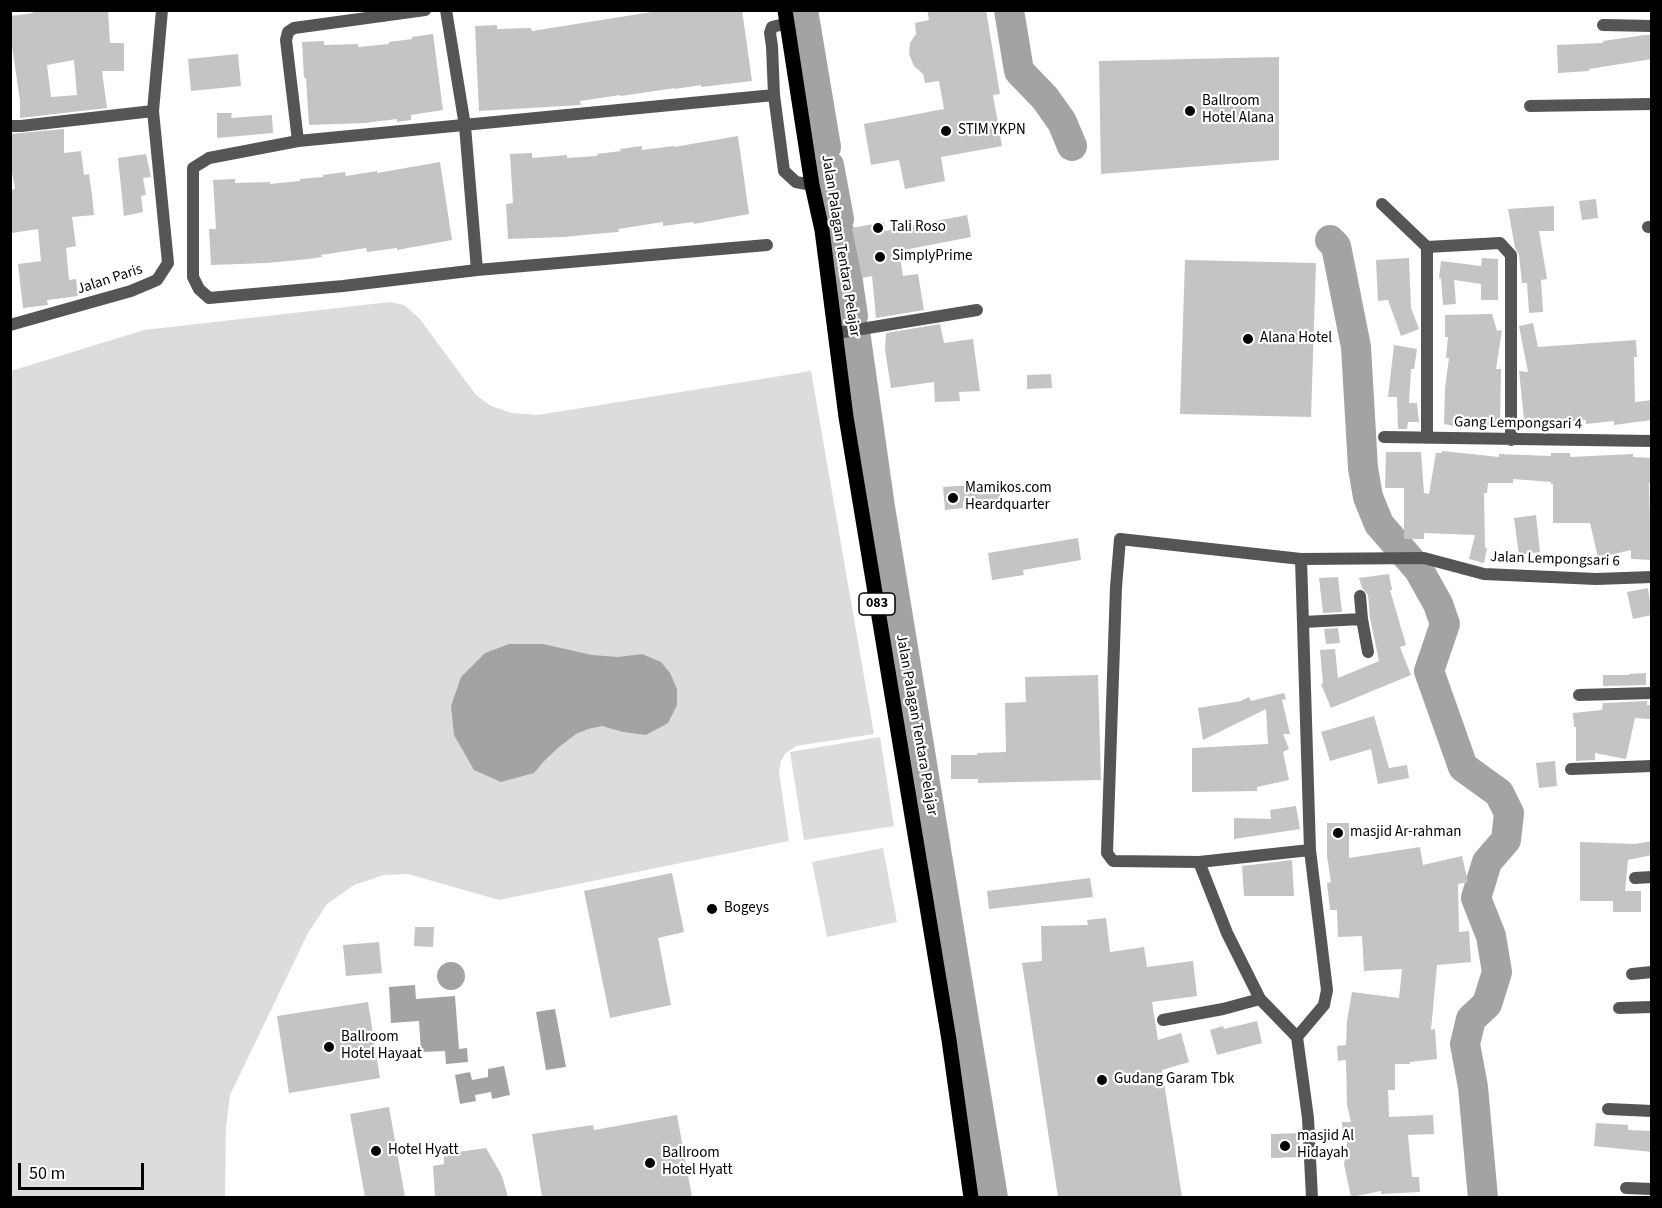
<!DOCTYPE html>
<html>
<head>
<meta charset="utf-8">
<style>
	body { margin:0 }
	#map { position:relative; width:1662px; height:1208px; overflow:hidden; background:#fff; font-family:"Source Sans 3",sans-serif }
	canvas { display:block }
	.frame { position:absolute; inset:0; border:12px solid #000; pointer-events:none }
	.scale { position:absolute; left:18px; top:1163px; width:126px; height:27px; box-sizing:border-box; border:3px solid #000; border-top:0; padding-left:8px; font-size:18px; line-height:21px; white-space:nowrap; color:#000; -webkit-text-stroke:4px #fff; paint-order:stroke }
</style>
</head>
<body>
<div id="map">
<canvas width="1662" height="1208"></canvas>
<div class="frame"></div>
<div class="scale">50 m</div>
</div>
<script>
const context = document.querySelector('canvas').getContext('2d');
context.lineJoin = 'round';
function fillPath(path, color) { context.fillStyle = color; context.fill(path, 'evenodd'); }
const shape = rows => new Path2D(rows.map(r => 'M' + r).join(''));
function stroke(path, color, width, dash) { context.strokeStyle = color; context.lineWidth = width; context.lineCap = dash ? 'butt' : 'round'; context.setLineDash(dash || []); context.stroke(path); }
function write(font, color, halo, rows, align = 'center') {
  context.font = font + ' "Source Sans 3",sans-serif'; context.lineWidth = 4.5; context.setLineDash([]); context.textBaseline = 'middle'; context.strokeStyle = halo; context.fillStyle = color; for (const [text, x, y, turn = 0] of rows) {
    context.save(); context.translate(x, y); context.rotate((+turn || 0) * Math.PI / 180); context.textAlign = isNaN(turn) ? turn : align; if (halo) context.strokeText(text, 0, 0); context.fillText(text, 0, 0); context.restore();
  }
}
fillPath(shape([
	[390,302,404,305,419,318,476,395,491,406,512,413,538,415,811,371,874,734,796,746,785,754,781,761,779,772,789,841,499,900,408,874,384,875,354,885,327,904,308,933,230,1095,226,1128,225,1197,11,1197,11,371,144,330],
	[880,737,894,826,804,840,790,752],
	[883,848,897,922,827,937,812,862]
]), '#dcdcdc');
fillPath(shape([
	[509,644,543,644,592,655,618,657,642,654,661,662,670,673,677,689,677,705,668,723,646,735,623,732,602,726,588,729,576,734,559,747,545,760,534,773,501,782,474,770,454,735,451,706,461,677,485,653],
	'437 976a14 14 0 1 1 28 0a14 14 0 1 1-28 0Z',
	[415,985,416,999,455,996,459,1049,467,1048,468,1062,446,1064,445,1051,421,1052,419,1021,391,1023,389,987],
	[555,1009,566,1067,546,1070,536,1012],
	[504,1066,510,1095,492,1099,491,1092,475,1095,476,1101,460,1104,455,1075,470,1072,472,1080,488,1077,488,1069]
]), '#a3a3a3');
stroke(shape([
	[803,10,826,147],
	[1009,10,1019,71,1045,98,1062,122,1072,146],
	[829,165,839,219],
	[841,235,853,316],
	[1330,240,1336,246,1356,347,1363,468,1368,497,1379,524,1419,570,1438,604,1445,624,1429,671,1463,767,1499,793,1509,813,1506,840,1487,862,1476,898,1491,936,1497,972,1487,1004,1471,1019,1465,1044,1473,1087,1483,1198],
	[856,338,880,507,993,1198]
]), '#a3a3a3', 30);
fillPath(shape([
	[32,10,108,10,110,43,124,43,124,71,102,71,107,108,20,118,20,101,10,32,10,16,33,13],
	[74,60,77,95,51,97,47,65],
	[664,10,742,10,752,81,701,87,701,85,675,89,675,88,621,96,620,95,580,101,581,105,479,111,475,26,497,25,497,29,531,28,532,31],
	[927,10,986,10,1000,94,993,95,1002,146,941,157,945,181,905,189,899,160,871,165,864,124,944,109,939,81,925,83,923,74,914,66,909,54,910,43,916,34,915,23,929,20],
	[433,34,443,110,411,115,411,120,397,122,397,119,365,123,309,125,306,78,304,78,302,42,324,41,324,45,358,44,358,47,389,44,389,42,412,39,412,37],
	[1645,35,1652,35,1652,59,1589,69,1589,71,1558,73,1557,45,1603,43,1603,41],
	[238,54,241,86,191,91,188,59],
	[1279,57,1279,160,1101,174,1099,61],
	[217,113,232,113,231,118,272,115,273,133,217,138],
	[64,129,64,153,81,151,84,175,89,174,92,195,94,215,72,217,76,246,66,248,69,280,76,279,78,296,47,300,48,305,23,308,18,264,41,261,38,229,12,233,10,190,15,189,10,161,10,134],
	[738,136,749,214,694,224,693,222,663,226,663,222,618,229,619,232,605,233,564,237,508,239,506,204,513,203,510,154,532,153,532,158,567,155,567,158,597,156,597,154,621,151,620,149,642,146,642,150,674,146,674,147],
	[146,154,151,177,143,178,146,195,141,196,143,212,124,216,118,158],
	[440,162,452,240,397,250,397,248,367,252,366,248,321,255,322,257,308,259,267,263,211,265,209,229,216,229,213,180,235,179,235,183,270,182,270,184,300,181,300,179,323,177,323,175,345,172,346,176,377,171,377,173],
	[1596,199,1598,218,1582,220,1579,201],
	[1554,206,1554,231,1539,231,1547,279,1541,280,1543,312,1529,313,1527,283,1522,283,1519,255,1515,248,1508,209],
	[967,215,971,237,899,251,903,276,918,274,924,310,876,318,872,276,862,278,852,228,884,222,885,231],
	[1409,258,1411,308,1419,329,1401,336,1388,300,1378,301,1376,260],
	[1482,258,1498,259,1498,300,1481,300,1481,284,1454,280,1456,304,1443,305,1441,278,1439,278,1441,261,1481,266],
	[1185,260,1316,263,1311,417,1180,414],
	[1492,314,1497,331,1502,330,1496,369,1501,369,1500,426,1461,424,1460,427,1444,424,1445,388,1449,358,1446,358,1448,337,1445,337,1445,315],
	[1533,323,1538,347,1636,340,1637,357,1634,357,1635,402,1652,400,1652,420,1614,425,1614,421,1586,424,1586,420,1545,424,1545,427,1525,429,1519,371,1528,372,1519,326],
	[940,324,944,343,973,339,980,391,959,392,960,401,935,402,934,382,891,388,885,350,886,333],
	[1394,345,1417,349,1414,369,1411,369,1409,403,1417,403,1419,422,1408,422,1407,429,1398,429,1397,397,1388,397],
	[1051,374,1052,388,1027,389,1027,375],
	[1442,451,1499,457,1499,454,1551,456,1551,453,1570,453,1570,457,1633,454,1633,457,1652,458,1652,483,1649,483,1651,560,1631,559,1631,550,1598,558,1590,523,1553,523,1553,484,1551,484,1551,482,1513,479,1513,483,1488,483,1487,493,1484,493,1485,548,1487,548,1484,563,1469,559,1475,535,1424,533,1424,539,1404,539,1404,488,1385,488,1386,452,1421,452,1424,493,1429,494,1436,453,1442,453],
	[1000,483,1000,499,963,501,963,508,945,510,943,487],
	[1536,515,1540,552,1519,555,1514,518],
	[1078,538,1081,560,1023,570,1024,575,992,580,988,553],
	[1389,574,1392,590,1390,590,1406,645,1400,647,1411,675,1331,708,1321,684,1323,683,1320,650,1335,649,1338,678,1379,661,1370,618,1368,595,1362,588,1359,578],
	[1338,577,1342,612,1323,613,1319,578],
	[1648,588,1652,615,1633,619,1627,592],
	[1338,628,1340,643,1326,644,1324,629],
	[1646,673,1646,685,1603,686,1603,675,1629,675,1629,674],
	[1098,675,1101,780,978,783,978,779,951,779,951,755,977,755,977,753,1006,752,1005,703,1026,702,1025,677],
	[1284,693,1286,699,1282,700,1290,734,1283,734,1289,749,1283,752,1289,780,1257,787,1257,791,1192,792,1192,748,1268,744,1266,709,1203,740,1198,708,1241,701,1249,697,1251,701],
	[1647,701,1647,705,1650,705,1650,719,1635,718,1626,759,1595,753,1595,760,1576,761,1576,727,1574,727,1573,713,1602,710,1603,703],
	[1374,716,1389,768,1407,765,1409,778,1378,784,1371,749,1330,761,1321,732],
	[1555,761,1557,786,1539,788,1536,763],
	[1296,806,1300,829,1234,839,1234,818,1271,819,1270,810],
	[1327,823,1349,823,1349,858,1420,847,1423,865,1462,856,1468,882,1458,884,1459,932,1469,931,1471,962,1437,965,1431,1030,1435,1029,1437,1059,1410,1062,1410,1064,1395,1064,1395,1090,1388,1090,1389,1117,1433,1115,1434,1134,1408,1135,1412,1177,1419,1177,1420,1192,1381,1194,1381,1191,1351,1197,1344,1164,1348,1136,1343,1137,1342,1122,1351,1122,1347,1105,1346,1060,1338,1061,1337,1046,1346,1045,1347,1021,1352,992,1399,998,1402,969,1364,971,1362,936,1338,937,1337,910,1330,910,1327,883,1331,882,1327,856],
	[1652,841,1652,855,1628,860,1625,891,1641,891,1641,912,1613,912,1613,901,1580,901,1580,842,1635,844],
	[1292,860,1294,896,1244,896,1242,866],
	[672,873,684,932,658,938,671,1005,610,1018,584,891],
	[1090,878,1093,897,989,909,987,891],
	[1106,918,1110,952,1144,947,1147,967,1193,961,1197,996,1152,1002,1158,1040,1181,1033,1189,1062,1162,1070,1182,1197,1058,1197,1022,963,1042,961,1041,926,1088,925,1087,920],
	[415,927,434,927,433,947,414,946],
	[379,942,382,973,346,976,343,945],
	[368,1002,380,1078,289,1093,277,1016],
	[1257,1021,1262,1043,1217,1055,1210,1030,1223,1026,1224,1029],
	[389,1107,405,1197,365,1197,350,1114],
	[677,1115,692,1197,542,1197,532,1134,593,1125,594,1130],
	[1596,1123,1628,1125,1628,1130,1652,1131,1652,1152,1594,1146],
	[1299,1133,1299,1157,1271,1158,1271,1134],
	[486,1148,502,1176,508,1197,435,1197,433,1166,444,1164,444,1154]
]), '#c4c4c4');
stroke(shape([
	[446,10,465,126,477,270],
	[788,23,772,27,770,33,772,46,774,95,784,171,796,182,812,185],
	[1603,25,1652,26],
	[1530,106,1652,104],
	[10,126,21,126,153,111],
	[298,141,286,40,288,32,294,28,425,10],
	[1382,204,1427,247,1427,438],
	[1648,227,1652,227],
	[767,245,477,270,343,286,209,298,199,289,193,277,193,168,209,158,298,141,774,95],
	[1427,247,1500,243,1511,255,1511,440],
	[10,325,131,291,157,280,168,263,153,111,162,10],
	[837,333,977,310],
	[1384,437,1652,441],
	[1301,559,1310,850,1327,990,1324,1005,1297,1037,1308,1118,1312,1198],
	[1362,619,1368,652],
	[1303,622,1362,619,1360,596],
	[1579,695,1652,693],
	[1571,769,1652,766],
	[1199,862,1310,850],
	[1635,878,1652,877],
	[1632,974,1652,972],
	[1619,1008,1652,1007],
	[1163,1020,1223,1009,1260,999],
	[1297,1037,1260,999,1227,933,1199,862,1113,861,1107,853,1116,587,1120,539,1301,559,1424,558,1484,574,1596,579,1652,577],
	[1608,1109,1652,1111],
	[1626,1188,1652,1189]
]), '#555', 12);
stroke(shape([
	[785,10,812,185,822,230,846,417,949,1040,971,1198]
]), '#000', 15);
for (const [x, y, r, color] of [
	[1190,111,6,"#000"],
	[946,131,6,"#000"],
	[878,228,6,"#000"],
	[880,257,6,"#000"],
	[1248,339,6,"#000"],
	[953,498,6,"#000"],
	[1338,833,6,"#000"],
	[712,909,6,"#000"],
	[329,1047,6,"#000"],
	[1102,1080,6,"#000"],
	[1285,1146,6,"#000"],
	[376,1151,6,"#000"],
	[650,1163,6,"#000"]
]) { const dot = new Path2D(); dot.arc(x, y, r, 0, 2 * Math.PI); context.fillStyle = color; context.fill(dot); stroke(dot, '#fff', 2); }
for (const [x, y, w] of [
	[877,604,36]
]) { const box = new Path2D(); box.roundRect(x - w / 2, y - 11, w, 22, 4.5); context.fillStyle = '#fff'; context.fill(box); stroke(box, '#000', 1.5); }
write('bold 14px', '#000', null, [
	["083",877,604]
]);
write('15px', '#000', '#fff', [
	["Ballroom",1202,102],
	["Hotel Alana",1202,119],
	["STIM YKPN",958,131],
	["Tali Roso",890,228],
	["SimplyPrime",892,257],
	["Alana Hotel",1260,339],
	["Mamikos.com",965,489],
	["Heardquarter",965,506],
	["masjid Ar-rahman",1350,833],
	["Bogeys",724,909],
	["Ballroom",341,1038],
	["Hotel Hayaat",341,1055],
	["Gudang Garam Tbk",1114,1080],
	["masjid Al",1297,1137],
	["Hidayah",1297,1154],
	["Hotel Hyatt",388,1151],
	["Ballroom",662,1154],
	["Hotel Hyatt",662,1171]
], 'left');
write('15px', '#000', '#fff', [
	["Jalan Palagan Tentara Pelajar",840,246,81],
	["Jalan Paris",110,280,-18],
	["Gang Lempongsari 4",1518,424,1],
	["Jalan Lempongsari 6",1555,560,2],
	["Jalan Palagan Tentara Pelajar",916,725,80]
]);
</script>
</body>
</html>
